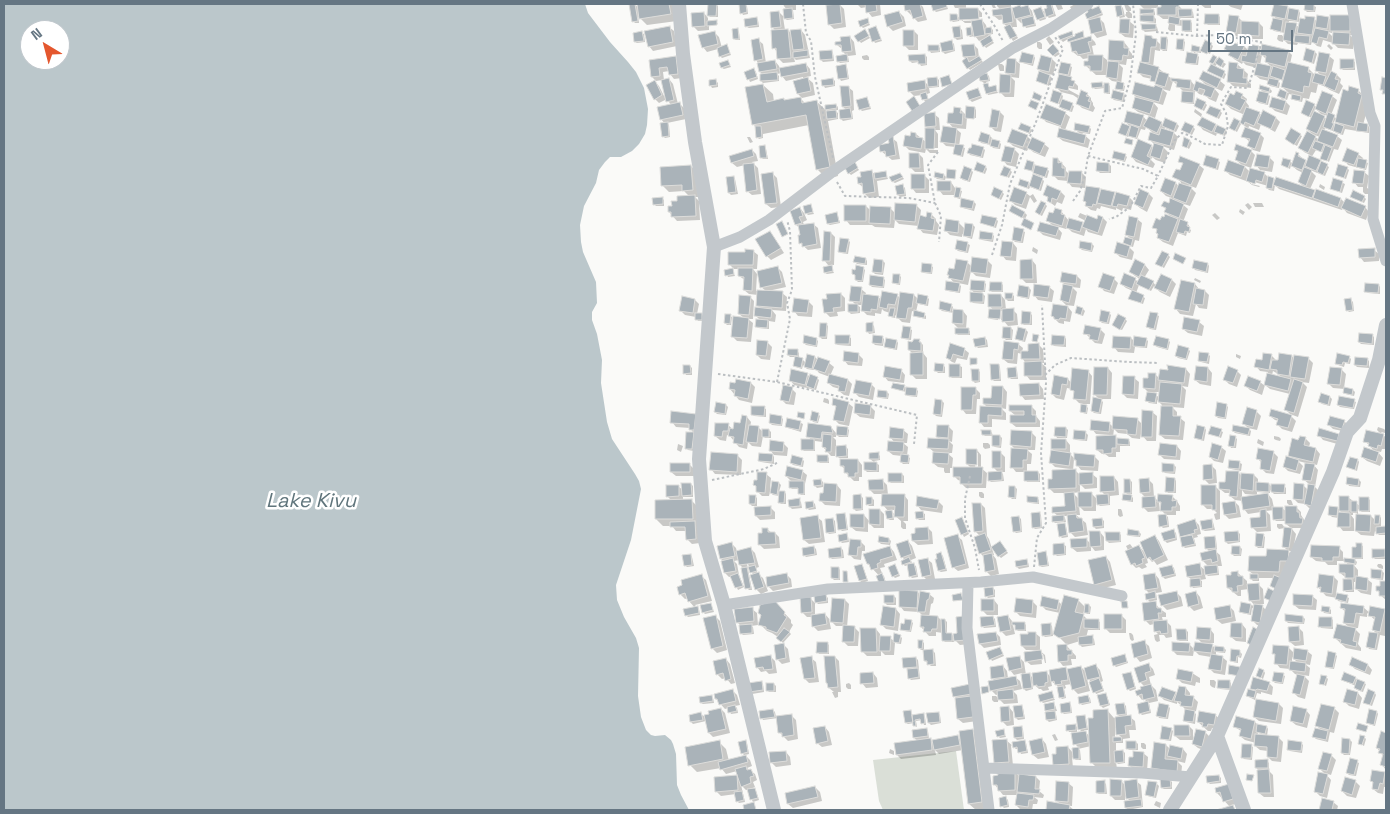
<!DOCTYPE html>
<html>
<head>
<meta charset="utf-8">
<style>
	body { margin:0 }
	#map { position:relative; width:1390px; height:814px; overflow:hidden; background:#fafaf8; font-family:"Space Grotesk",sans-serif }
	canvas { display:block }
	.frame { position:absolute; inset:0; border:5px solid #657683; pointer-events:none }
	.north { position:absolute; left:20px; top:20px; width:50px; height:50px; box-sizing:border-box; background:#fff; border:1px solid #c1c8cd; border-radius:50%; rotate:323deg; font-size:14px; font-weight:700; line-height:20px; text-align:center; color:#657683 }
	.north::after { content:''; display:block; margin:auto; width:18px; height:22px; background:#e4572e; clip-path:polygon(50% 0,100% 100%,50% 72%,0 100%) }
	.scale { position:absolute; left:1208px; top:30px; width:85px; height:22px; box-sizing:border-box; border:2px solid #657683; border-top:0; padding-left:6px; font-size:15px; line-height:18px; white-space:nowrap; color:#657683; -webkit-text-stroke:4px #fff; paint-order:stroke }
</style>
</head>
<body>
<div id="map">
<canvas width="1390" height="814"></canvas>
<div class="frame"></div>
<div class="north">N</div>
<div class="scale">50 m</div>
</div>
<script>
const context = document.querySelector('canvas').getContext('2d');
context.lineJoin = 'round';
function fillPath(path, color) { context.fillStyle = color; context.fill(path, 'evenodd'); }
const shape = rows => new Path2D(rows.map(r => 'M' + r).join(''));
function stroke(path, color, width, dash) { context.strokeStyle = color; context.lineWidth = width; context.lineCap = dash ? 'butt' : 'round'; context.setLineDash(dash || []); context.stroke(path); }
function write(font, color, halo, rows, align = 'center') {
  context.font = font + ' "Space Grotesk",sans-serif'; context.lineWidth = 5; context.setLineDash([]); context.textBaseline = 'middle'; context.strokeStyle = halo; context.fillStyle = color; for (const [text, x, y, turn = 0] of rows) {
    context.save(); context.translate(x, y); context.rotate((+turn || 0) * Math.PI / 180); context.textAlign = isNaN(turn) ? turn : align; if (halo) context.strokeText(text, 0, 0); context.fillText(text, 0, 0); context.restore();
  }
}
fillPath(shape([
	[956,751,964,810,883,810,879,801,873,760]
]), '#dadfd7');
fillPath(shape([
	[4,4,585,4,588,13,610,42,628,62,636,72,644,88,648,109,647,125,645,134,639,144,632,151,621,157,610,157,605,162,599,170,596,183,584,206,580,225,581,242,583,252,596,282,597,303,592,312,592,320,597,334,602,360,601,383,607,422,612,439,635,474,639,481,641,489,631,540,616,585,617,600,624,617,636,638,639,648,638,696,641,717,646,730,651,735,655,736,665,735,671,740,673,744,676,754,677,785,681,795,689,810,4,810],
	[30,30,60,30,60,60,30,60]
]), '#bbc7cb');
fillPath(shape([
	[630,4,634,4,639,8,638,4,675,4,677,21,647,25,638,16,639,23,635,23,633,21],
	[709,4,716,4,718,6,718,17,710,17,708,15],
	[783,4,796,4,796,10,793,10,794,19,787,20,783,17,785,30,788,30,792,34,801,30,805,35,810,58,796,60,794,58,795,62,783,63,779,59,778,53,774,48,776,31,773,28,779,12,785,18,787,10,784,6],
	[839,4,844,9,846,27,834,29,829,24],
	[857,4,880,4,881,15,872,17,868,12,867,7,861,8],
	[914,4,920,4,923,7,927,20,918,22,914,18,913,14,911,15,907,11,905,6],
	[932,4,946,4,948,9,936,12,934,10],
	[953,4,966,4,966,9,978,9,982,13,982,17,963,18,963,21,982,20,986,25,987,29,991,28,993,30,993,34,988,35,994,43,986,48,981,40,979,41,975,36,970,37,968,35,971,28,974,32,973,23,965,23,959,18,959,21,953,22,951,20,957,15,960,19,960,8,955,8],
	[991,4,994,4,996,8,993,8],
	[997,4,1011,4,1011,9,1015,13,1028,6,1032,11,1036,26,1026,28,1023,22,1021,23,1016,18,1017,27,1012,27,1018,38,1013,41,1005,28,1008,27,1004,24,1004,19,999,20,994,16,1001,10,997,6],
	[1047,4,1052,4,1056,16,1049,18,1044,13,1046,19,1040,21,1038,19,1041,8,1046,14,1049,9],
	[1055,4,1061,4,1063,9,1058,10],
	[1075,4,1076,4,1080,8,1072,10,1070,7],
	[1124,4,1130,4,1130,5,1128,5,1131,8,1131,11,1129,11,1132,14,1132,18,1128,18,1125,15,1126,14,1126,12,1128,12,1126,10],
	[1139,4,1158,4,1158,8,1178,5,1183,10,1191,10,1193,12,1194,18,1180,18,1180,20,1190,21,1192,23,1192,32,1185,32,1183,30,1183,26,1175,25,1175,31,1170,31,1168,29,1170,19,1163,19,1158,15,1158,8,1151,8,1155,12,1155,15,1152,15,1156,19,1156,23,1143,22,1142,20,1144,16,1141,13,1145,10],
	[1200,4,1211,4,1211,8,1205,8],
	[1227,4,1243,4,1241,10,1231,7],
	[1275,4,1287,7,1290,10,1299,11,1300,13,1299,19,1306,20,1314,18,1317,22,1329,18,1331,21,1350,16,1354,35,1350,35,1354,39,1353,49,1338,48,1333,43,1323,40,1321,47,1317,46,1312,41,1311,45,1298,43,1297,45,1288,44,1283,39,1283,42,1279,41,1277,39,1278,35,1282,35,1284,38,1285,33,1274,31,1272,29,1277,20,1273,15],
	[1289,21,1301,22,1300,28,1296,25,1289,23],
	[1332,31,1334,33,1334,38,1328,32,1332,33],
	[745,5,747,6,748,14,743,15,742,13],
	[1121,6,1123,8,1125,17,1120,18,1118,16],
	[1314,6,1316,7,1315,12,1307,12,1305,10],
	[1092,10,1101,10,1103,15,1098,17,1104,23,1107,35,1097,38,1093,33,1089,20,1088,18],
	[899,12,904,17,906,26,893,31,888,26],
	[704,13,708,18,708,22,716,22,718,24,709,25,709,27,718,27,709,27,709,30,698,31,693,26],
	[1218,15,1220,17,1220,25,1208,25,1206,23],
	[1238,17,1243,22,1259,23,1263,27,1263,39,1246,39,1241,33,1240,37,1232,36,1228,31],
	[756,18,758,20,759,27,749,28,747,27],
	[867,19,870,25,863,28,861,26],
	[1129,21,1134,25,1133,38,1125,37,1120,33],
	[1155,25,1157,27,1158,31,1145,32,1143,30],
	[669,27,674,31,677,46,653,51,649,46],
	[876,28,882,41,875,43,874,41],
	[960,28,962,30,963,39,957,40,955,38],
	[737,30,739,32,740,40,736,40,734,39],
	[914,31,918,35,918,50,909,50,904,45],
	[714,32,719,37,722,48,727,46,731,55,722,58,720,56,718,49,707,52,703,47],
	[866,32,870,38,861,43,856,36],
	[1071,32,1074,38,1082,33,1085,39,1090,37,1095,42,1096,45,1092,46,1094,56,1102,56,1107,60,1107,62,1113,63,1109,59,1124,42,1128,47,1128,49,1132,54,1132,59,1127,59,1126,65,1119,64,1123,68,1121,84,1125,86,1124,91,1118,90,1116,88,1118,82,1112,81,1107,77,1107,75,1096,75,1085,65,1089,62,1089,58,1083,59,1080,56,1078,56,1073,52,1071,44,1068,39,1063,42,1061,40,1060,36],
	[642,33,644,34,645,42,637,43,635,42],
	[1049,36,1054,42,1050,45,1046,39],
	[850,37,854,42,856,55,848,56,849,62,840,63,838,61,847,56,843,52,842,49,837,45],
	[1167,38,1168,40,1167,51,1163,51,1160,48,1160,51,1155,50,1153,67,1158,68,1172,79,1191,81,1195,86,1208,87,1200,79,1203,73,1220,81,1225,85,1222,91,1213,87,1219,94,1216,102,1209,99,1203,93,1202,95,1199,94,1195,90,1194,104,1184,103,1182,101,1183,91,1173,81,1170,91,1162,89,1167,93,1163,105,1153,102,1158,108,1155,118,1150,116,1149,118,1161,123,1164,126,1166,120,1177,124,1179,126,1176,132,1165,128,1164,130,1174,133,1178,137,1174,150,1162,146,1168,152,1165,163,1156,160,1152,157,1151,160,1155,164,1153,168,1136,162,1132,157,1151,146,1153,148,1154,144,1149,139,1152,132,1146,127,1145,130,1141,129,1137,139,1131,137,1129,135,1128,137,1120,133,1123,125,1131,128,1126,122,1143,116,1147,121,1150,116,1138,112,1133,108,1136,97,1133,94,1160,88,1152,79,1143,77,1139,73,1146,65,1143,61,1154,40,1156,40,1161,45],
	[758,40,763,44,766,63,775,61,779,66,780,69,806,64,810,69,811,76,806,77,813,83,815,95,802,98,798,94,803,80,803,77,786,81,782,76,781,73,777,74,779,76,779,81,763,83,761,81,763,75,760,72,758,63,756,60],
	[1183,40,1185,42,1184,51,1179,50,1177,48],
	[952,42,954,44,955,51,945,54,943,52,942,44],
	[1037,42,1040,42,1042,44,1042,49,1039,49,1037,47],
	[1211,44,1213,46,1210,54,1202,50],
	[1329,44,1333,48,1331,50,1327,46],
	[974,45,978,49,979,58,983,62,970,70,963,61,966,59,964,57],
	[938,46,940,48,940,52,931,53,930,51],
	[1053,46,1060,54,1055,57,1049,50],
	[1244,46,1249,51,1258,47,1262,51,1288,51,1292,55,1290,64,1309,69,1314,74,1322,77,1316,70,1329,56,1334,60,1331,73,1337,75,1341,79,1340,83,1343,86,1339,94,1330,90,1326,87,1318,84,1316,93,1311,92,1309,99,1303,98,1302,102,1294,100,1292,98,1293,95,1289,94,1287,100,1282,98,1290,106,1287,115,1275,111,1271,107,1284,101,1279,96,1280,91,1289,93,1282,87,1284,81,1275,78,1280,83,1279,88,1270,86,1268,84,1269,81,1260,79,1255,75,1257,68,1246,65,1243,62,1242,64,1234,59,1226,49],
	[1262,55,1266,59,1266,62,1272,67,1260,65],
	[1199,48,1201,50,1201,53,1195,52,1199,57,1198,65,1188,64,1186,62,1196,55,1192,50],
	[1307,50,1315,52,1317,54,1314,64,1304,60],
	[832,51,833,53,834,61,823,62,821,60],
	[867,55,869,57,869,60,864,60,862,58,862,56],
	[925,55,927,57,927,65,921,66,919,62,912,63,910,61],
	[1034,56,1035,58,1033,66,1023,63,1021,61],
	[675,57,680,62,682,78,674,79,670,74,669,71,663,72,664,80,669,79,673,84,678,104,679,103,684,108,686,119,667,123,669,125,670,137,665,138,663,136,665,124,661,119,671,105,667,99,659,103,655,99,655,82,659,86,665,98,662,80,656,81,652,77,650,61],
	[1217,58,1226,64,1223,68,1217,63,1215,67,1226,74,1224,79,1209,71],
	[1052,59,1056,63,1053,75,1048,74,1052,78,1049,86,1037,80,1044,74,1038,69],
	[1015,60,1020,64,1019,78,1011,77,1015,81,1014,97,1005,97,1000,92,1010,76,1007,73],
	[728,61,731,67,724,69,722,68],
	[1353,61,1355,62,1355,70,1343,70,1341,68],
	[998,64,1002,64,1004,66,1004,71,1000,71,999,69],
	[1237,64,1248,74,1247,80,1251,84,1251,88,1233,86,1228,81],
	[845,66,847,67,849,79,841,81,840,79,837,67],
	[1070,66,1072,67,1070,78,1078,86,1078,90,1069,88,1069,90,1080,96,1087,94,1091,98,1091,100,1093,103,1093,105,1095,108,1093,112,1082,108,1077,103,1079,99,1073,95,1061,92,1057,88,1064,77,1060,72],
	[754,70,756,72,758,79,750,82,746,72],
	[987,74,989,76,990,81,986,82,990,88,995,87,998,93,988,95,987,93,984,83,981,81],
	[937,78,939,80,939,87,929,88,930,93,927,94,929,101,925,102,922,95,914,96,910,92,924,81,929,86],
	[833,79,835,81,835,86,825,88,824,86],
	[710,81,716,81,718,83,718,87,712,88,711,86],
	[1102,83,1105,87,1108,84,1110,86,1110,94,1107,94,1105,92,1105,88,1095,89,1093,87],
	[763,85,773,94,774,102,786,102,801,99,806,104,817,102,827,111,826,106,836,105,838,107,838,110,834,110,838,113,838,119,828,121,838,176,827,179,817,169,809,125,763,134,763,138,759,139,757,137,756,127,753,124],
	[848,87,853,91,854,110,852,111,853,119,843,121,841,119,847,110,843,107],
	[1260,89,1270,89,1272,91,1271,93,1266,92,1270,96,1268,105,1259,103,1257,101,1265,94],
	[978,90,982,98,972,102,970,100],
	[1358,90,1365,97,1369,103,1363,125,1368,125,1369,127,1369,133,1345,129,1343,135,1336,133,1334,130,1333,131,1325,128,1324,131,1337,136,1342,140,1338,150,1334,149,1329,162,1322,158,1324,153,1316,150,1311,158,1320,161,1329,167,1325,176,1310,170,1316,176,1310,189,1316,193,1341,199,1345,203,1365,207,1369,212,1366,220,1347,213,1343,208,1342,210,1279,189,1275,185,1274,191,1269,190,1267,188,1268,186,1251,181,1251,184,1260,186,1259,187,1252,185,1246,180,1246,181,1230,175,1225,170,1243,166,1236,160,1239,153,1235,150,1251,151,1255,155,1251,168,1243,165,1250,172,1264,173,1269,178,1274,179,1276,181,1305,188,1299,182,1303,173,1297,170,1291,165,1290,169,1282,165,1290,161,1293,164,1298,154,1307,163,1310,155,1304,152,1300,147,1314,136,1307,129,1312,118,1302,113,1314,105,1317,108,1332,96,1337,100,1331,115,1337,119,1349,92],
	[1315,108,1323,116,1314,112],
	[1321,114,1328,116,1327,120],
	[1335,120,1341,126,1335,127,1333,124],
	[1312,134,1320,137,1319,140],
	[1061,94,1063,96,1062,100,1074,106,1072,112,1062,109,1061,107,1061,105,1051,100],
	[1124,94,1125,96,1124,102,1114,100,1112,98],
	[1242,95,1247,99,1246,102,1249,106,1248,109,1259,113,1262,116,1276,118,1280,122,1275,132,1261,124,1259,130,1249,126,1248,130,1260,134,1264,138,1260,152,1253,150,1249,146,1250,142,1243,136,1246,127,1241,123,1245,115,1231,109,1226,104,1235,96],
	[867,98,868,100,871,109,862,111,860,109],
	[1205,103,1207,105,1204,111,1197,107],
	[975,108,976,110,976,118,967,117,966,129,955,128,961,133,959,146,965,148,963,157,957,155,955,153,956,147,946,146,942,142,954,129,949,123,960,109,967,116],
	[1195,109,1202,114,1201,117,1194,112],
	[1220,111,1222,113,1219,119,1208,113],
	[1000,112,1004,116,1001,132,995,131,990,126],
	[1065,113,1070,117,1065,130,1080,134,1076,130,1089,127,1091,129,1090,134,1082,133,1090,140,1088,148,1063,141,1058,137,1061,127,1046,122,1042,117],
	[934,114,939,118,940,130,935,130,938,134,938,148,929,148,929,150,938,150,938,153,930,153,926,149,925,153,909,150,905,146,916,134,926,142,929,130,926,127],
	[1239,122,1241,124,1237,132,1232,129],
	[1199,125,1215,125,1227,131,1225,136,1217,133,1216,136,1203,130],
	[1193,127,1195,129,1192,135,1184,131],
	[1030,128,1032,130,1030,134,1019,129],
	[1300,135,1302,136,1297,146,1288,141],
	[990,136,992,138,991,140,999,142,1001,144,1000,149,993,148,991,145,981,143,980,141],
	[1027,136,1032,141,1044,144,1049,148,1045,157,1033,152,1029,147,1027,151,1013,146,1008,141],
	[747,137,750,137,753,142,750,143],
	[892,138,897,142,900,159,892,160,881,151,891,144],
	[1190,141,1192,143,1189,149,1183,145],
	[764,147,766,149,768,159,763,159,762,158],
	[983,148,985,150,983,158,970,155,969,153,972,150],
	[1014,149,1019,154,1016,167,1007,165,1003,160],
	[752,150,756,154,758,161,752,162,758,168,761,194,752,195,747,191,745,165,737,167,732,163,730,157],
	[919,154,923,158,924,172,915,172,911,168],
	[1358,154,1363,158,1362,160,1368,163,1366,170,1348,165,1344,160],
	[1125,155,1127,157,1125,162,1115,159,1113,158],
	[1269,157,1274,162,1272,172,1260,170,1256,165],
	[1058,159,1066,168,1066,171,1069,174,1082,173,1086,177,1085,188,1072,187,1068,182,1068,181,1058,180,1054,176],
	[1180,161,1199,165,1204,169,1196,188,1188,185,1196,193,1190,206,1181,203,1188,209,1183,222,1189,225,1188,228,1191,230,1190,233,1187,232,1186,236,1178,233,1173,246,1163,242,1158,238,1158,231,1154,227,1161,222,1172,218,1166,212,1166,210,1163,206,1169,204,1172,198,1166,196,1161,191,1176,183,1179,187,1181,182,1174,177,1181,172,1184,165],
	[1218,161,1220,162,1218,170,1206,166,1204,165],
	[1034,163,1035,166,1047,169,1049,171,1047,178,1036,175,1034,172,1028,170,1026,168],
	[855,164,859,170,851,175,849,173],
	[1109,164,1111,166,1111,173,1100,173,1098,171],
	[691,166,698,173,699,197,695,197,699,201,700,220,677,221,669,212,679,202,689,196,684,191,669,192,662,185],
	[986,167,987,169,985,174,976,170],
	[1347,168,1349,170,1346,179,1336,175],
	[971,170,973,172,970,182,963,180,961,178],
	[1010,170,1012,172,1009,178,1002,174],
	[872,172,875,174,885,172,888,179,877,181,879,197,869,198,865,194,864,188,859,184],
	[1364,172,1369,176,1367,188,1369,189,1369,194,1365,194,1363,192,1363,187,1358,187,1354,182],
	[773,174,777,178,781,207,771,208,766,204],
	[924,175,929,180,929,193,916,193,912,188],
	[944,175,946,177,945,180,937,179,935,177],
	[902,176,904,179,895,183,893,182],
	[734,177,735,179,738,194,731,195,729,193],
	[1042,179,1044,181,1041,191,1030,187,1029,189,1019,185,1021,181,1031,184],
	[1334,179,1345,184,1342,193,1331,189],
	[951,182,955,188,962,191,960,199,957,198,955,195,943,195,939,190],
	[1320,184,1325,187,1324,190,1319,187],
	[903,186,905,188,906,196,900,197,898,195],
	[1099,189,1101,191,1114,194,1117,196,1129,197,1133,201,1131,210,1123,208,1122,211,1116,208,1116,210,1101,206,1100,209,1097,208,1096,211,1091,210,1086,206,1087,203,1084,200],
	[1141,191,1149,194,1153,198,1147,212,1140,208,1135,204],
	[1002,192,1004,194,1001,200,994,196],
	[1061,192,1065,196,1062,204,1057,202,1055,206,1048,201,1049,199,1044,194],
	[1026,193,1030,196,1033,194,1037,201,1034,203,1030,197,1026,209,1015,205,1011,201],
	[1351,197,1364,197,1366,199,1364,203],
	[662,198,664,200,664,206,656,206,654,204],
	[962,200,974,202,976,204,974,211,963,208,961,206],
	[1248,203,1252,207,1249,210,1245,205],
	[1253,203,1262,203,1264,207,1255,207],
	[1045,204,1047,206,1042,216,1038,214],
	[916,205,921,210,920,217,927,218,928,214,932,215,936,219,936,221,939,225,937,235,923,233,919,228,919,226,899,224,895,220,894,228,875,227,872,225,850,225,846,220,866,206,871,211,891,209,896,214],
	[810,206,814,214,808,215,806,213],
	[1012,207,1025,213,1027,215,1025,219,1012,213],
	[800,208,804,213,807,220,803,222,804,225,813,224,818,228,821,248,808,250,800,243,801,236,800,228,796,225],
	[1240,209,1245,212,1243,215,1239,212],
	[1061,211,1069,221,1082,223,1084,225,1086,221,1078,217,1080,213,1097,220,1099,217,1103,218,1107,222,1102,236,1088,232,1086,229,1084,236,1072,232,1067,227,1066,229,1056,226,1062,233,1060,240,1043,235,1039,231,1054,227,1047,220],
	[1215,213,1220,218,1217,220,1212,215],
	[836,214,838,216,840,223,830,225,828,224],
	[996,219,998,221,996,228,984,224,982,223],
	[1137,219,1142,223,1139,241,1135,240,1133,247,1127,245,1134,252,1132,260,1120,257,1116,253,1129,247,1125,243,1131,239,1126,235],
	[959,223,965,229,973,225,975,227,972,239,966,237,962,234,962,237,950,235,946,231],
	[1023,231,1025,232,1023,243,1015,242,1013,240],
	[770,232,774,237,784,253,771,260,767,256],
	[831,233,835,237,834,265,828,265,824,260],
	[992,234,994,236,993,242,982,240,980,238],
	[848,240,850,242,848,254,841,253,839,251],
	[958,241,968,244,970,245,968,253,958,251,956,249],
	[1013,243,1017,248,1016,261,1006,260,1002,255],
	[1092,244,1094,246,1092,252,1082,250,1080,248],
	[1033,247,1038,250,1037,254,1032,251],
	[1374,250,1379,254,1379,261,1364,262,1360,257],
	[753,251,758,255,757,269,753,269,757,274,756,291,766,291,761,287,778,268,782,272,786,287,768,291,782,293,787,297,786,311,772,310,776,315,775,322,769,321,769,329,758,328,756,326,760,320,755,315,761,309,757,305,758,295,749,294,744,290,745,280,739,276,739,269,734,269,729,264,746,253],
	[1168,255,1170,257,1164,268,1159,265],
	[866,259,867,261,867,265,857,264,855,262],
	[987,260,992,265,990,278,976,276,971,271,968,285,958,283,961,286,960,293,948,291,946,289,955,284,950,278,955,271,967,262,972,267],
	[1032,260,1036,265,1037,283,1026,283,1022,279],
	[883,261,885,263,883,275,875,274,873,272],
	[1136,261,1145,265,1149,270,1144,278,1153,282,1156,286,1161,275,1172,280,1176,284,1170,297,1160,292,1154,286,1151,291,1139,285,1136,293,1145,298,1143,304,1130,299,1133,291,1126,288,1121,284,1135,279,1138,282,1140,279,1135,276,1130,272],
	[1208,264,1209,266,1208,273,1195,270,1194,268],
	[931,266,933,267,932,274,924,273,922,272],
	[831,267,834,273,827,274,825,273],
	[863,268,865,270,863,282,858,282,856,280,857,276,853,274],
	[732,269,735,276,728,277,727,275],
	[899,275,901,277,900,285,895,284,893,282],
	[1077,276,1081,280,1080,288,1072,287,1077,292,1074,306,1066,305,1061,300,1065,285,1062,282],
	[883,278,885,280,884,288,872,287,870,285],
	[1195,278,1201,281,1200,283,1194,280],
	[1114,279,1118,283,1114,294,1104,291,1100,286],
	[984,282,986,284,985,292,981,292,985,296,984,304,973,303,971,301,975,294,971,289],
	[1001,283,1003,285,1003,292,992,292,990,290],
	[1195,284,1199,289,1199,290,1205,291,1209,295,1207,309,1199,308,1196,304,1193,316,1180,314,1176,309],
	[1379,285,1380,287,1380,294,1368,293,1366,291],
	[1049,287,1054,291,1052,302,1038,300,1034,295],
	[1029,288,1031,290,1029,299,1020,297,1018,295],
	[861,289,866,293,865,295,878,297,882,300,897,295,900,298,901,293,914,295,918,299,927,297,929,299,928,306,919,304,918,303,916,312,924,314,926,316,926,319,917,317,915,316,915,312,912,311,910,323,902,322,895,315,895,318,891,317,889,315,890,313,884,311,882,309,881,314,875,313,875,316,867,315,863,311,863,305,857,305,860,307,860,313,851,314,849,312,856,305,851,300],
	[841,294,845,298,845,311,837,312,838,316,830,317,825,312],
	[1012,294,1014,296,1014,301,1008,301,1006,299],
	[1001,295,1005,300,1006,310,1013,310,1017,314,1018,325,1008,326,1003,320,1001,320,1002,311,999,311,998,320,991,319,989,317,993,310,990,306],
	[750,297,754,301,753,319,748,319,753,323,751,342,737,341,733,337,744,318,739,314],
	[695,300,699,304,697,314,701,314,703,316,704,321,698,321,696,317,685,315,681,311],
	[1351,300,1353,302,1354,311,1349,312,1347,310],
	[808,301,813,306,812,317,798,316,794,311],
	[951,305,953,307,952,311,963,311,967,316,966,329,970,331,970,335,958,335,956,333,959,329,953,323,954,313,942,311,940,309],
	[1068,307,1072,312,1070,322,1064,321,1064,324,1059,323,1052,316],
	[1083,309,1085,311,1083,316,1078,314],
	[1030,313,1032,315,1032,325,1024,325,1022,323],
	[1109,313,1111,315,1109,324,1102,323,1100,321],
	[1157,315,1159,316,1156,330,1150,329,1148,327],
	[730,316,732,317,731,325,727,325,725,323],
	[1125,319,1127,321,1122,330,1113,325],
	[1199,322,1204,326,1202,336,1188,333,1183,329],
	[826,324,828,326,827,339,822,339,820,337],
	[872,324,874,326,875,333,869,334,868,332],
	[1011,328,1013,330,1012,340,1006,340,1004,338],
	[910,329,912,330,911,340,904,339,903,337],
	[1100,329,1105,334,1102,344,1095,343,1085,333],
	[1026,330,1028,332,1025,342,1018,340,1016,339],
	[1373,336,1374,337,1374,345,1361,344,1359,342],
	[849,337,851,338,851,346,838,345,836,344],
	[882,337,884,339,883,346,875,345,873,343],
	[1065,337,1066,339,1066,347,1054,346,1052,344],
	[985,338,987,340,988,347,978,348,976,346],
	[1131,338,1135,342,1146,339,1148,341,1147,348,1135,347,1134,353,1118,352,1114,347],
	[816,339,818,341,817,347,806,345,804,343],
	[919,340,923,345,923,353,927,358,927,379,916,379,911,374,913,354,909,350],
	[897,341,898,343,897,350,887,348,885,346],
	[1169,341,1170,342,1168,350,1157,347,1155,345],
	[768,343,772,347,770,360,761,359,757,355],
	[1018,344,1023,348,1022,352,1030,352,1039,345,1043,349,1044,363,1041,363,1046,367,1046,380,1030,380,1026,375,1025,362,1022,358,1022,354,1018,353,1017,364,1008,363,1003,359],
	[951,345,964,349,969,353,967,360,957,358,955,363,952,362,947,358],
	[1188,349,1190,351,1187,360,1178,358,1176,356],
	[797,351,799,353,799,359,803,360,806,363,808,356,815,357,818,360,829,363,834,367,830,376,848,380,852,384,849,396,844,395,839,391,840,389,833,387,828,383,830,377,819,373,815,368,814,370,807,369,803,365,802,369,796,367,794,365,797,357,790,357,788,355],
	[858,354,863,359,862,366,848,365,844,360],
	[1208,354,1210,356,1209,364,1201,362,1199,361],
	[1236,354,1241,356,1240,359,1236,357],
	[1280,354,1292,356,1294,359,1308,358,1313,363,1309,383,1302,382,1307,387,1298,417,1290,414,1286,410,1290,394,1270,389,1265,385,1262,395,1250,390,1246,386,1260,382,1265,386,1268,372,1260,371,1256,366,1271,355,1276,360,1275,361,1279,362],
	[1273,371,1278,374,1282,378,1272,375],
	[1349,357,1351,359,1350,364,1345,363,1344,367,1338,365,1336,363],
	[1367,359,1369,361,1369,368,1357,367,1355,365],
	[943,365,945,367,945,373,938,373,936,371],
	[999,365,1000,367,1001,381,994,381,992,379],
	[690,366,692,368,692,375,686,375,685,373],
	[960,366,962,367,962,378,952,378,950,376],
	[1015,368,1017,370,1018,379,1011,379,1010,378],
	[1108,368,1112,373,1111,399,1100,399,1103,402,1101,414,1094,413,1092,411,1100,400,1094,394],
	[1208,368,1212,373,1211,386,1200,384,1195,380],
	[1186,369,1190,374,1188,387,1182,386,1186,390,1184,408,1172,407,1177,412,1177,417,1180,418,1185,422,1183,440,1165,439,1160,435,1162,405,1157,400,1157,404,1149,403,1147,401,1148,392,1144,388,1149,379,1155,374,1160,379],
	[1154,392,1160,392,1159,398],
	[1341,369,1346,374,1344,388,1353,390,1355,392,1354,396,1346,394,1344,392,1345,389,1333,388,1329,384],
	[901,370,905,375,904,383,888,381,884,376],
	[978,370,980,372,980,382,975,383,973,381],
	[1088,371,1092,376,1090,404,1084,404,1088,408,1087,414,1083,413,1081,412,1083,404,1079,403,1075,399,1075,393,1072,389,1067,388,1064,400,1056,398,1052,394,1055,377,1068,379,1072,384],
	[1237,371,1241,375,1237,387,1229,384,1224,379],
	[807,374,810,377,817,378,819,380,816,390,794,385,790,380],
	[1134,378,1139,382,1138,399,1127,398,1123,394],
	[751,383,755,387,752,403,739,400,730,389],
	[871,384,875,388,873,400,859,397,855,393],
	[1039,384,1043,389,1044,399,1025,400,1021,395],
	[893,387,904,387,916,389,918,391,917,397,908,396,906,394,906,392,895,389],
	[1003,387,1007,392,1006,409,1001,408,1006,413,1006,420,992,419,992,427,984,427,980,422,988,408,984,404,992,399],
	[975,388,980,393,980,399,977,399,976,414,966,414,962,409],
	[792,389,796,393,794,405,786,404,781,399],
	[887,392,889,394,888,399,880,398,879,396],
	[1330,397,1332,399,1330,406,1322,404,1320,402],
	[824,398,828,399,829,401,829,404,823,402],
	[942,401,944,403,942,417,936,416,934,414],
	[1354,401,1356,402,1354,409,1340,407,1338,405],
	[848,403,853,407,849,426,839,424,834,419,837,407,833,404],
	[726,405,728,407,726,415,717,414,715,412],
	[1226,405,1228,407,1226,419,1218,418,1216,416],
	[870,406,875,411,874,419,860,417,855,413],
	[1031,406,1036,411,1036,416,1040,421,1040,427,1016,427,1011,423,1016,416,1010,411],
	[764,408,766,409,766,417,754,416,752,414],
	[1247,409,1257,412,1261,416,1257,430,1248,428,1251,431,1250,436,1235,433,1233,431,1249,429,1243,423],
	[1152,412,1157,416,1156,441,1147,441,1141,434,1140,439,1132,438,1127,434,1118,433,1114,429,1113,437,1115,437,1118,440,1128,440,1130,442,1130,446,1120,446,1120,452,1116,452,1116,457,1109,457,1105,454,1102,454,1097,450,1110,435,1096,434,1092,429,1109,423,1113,427,1137,419,1143,425],
	[818,414,820,416,818,423,813,422,812,420],
	[696,415,694,451,688,450,686,448,687,433,694,434,690,428,676,427,672,422],
	[1270,416,1291,416,1296,421,1292,432,1282,429,1278,425,1279,421,1275,420],
	[747,417,751,422,750,427,759,428,762,431,769,430,771,432,771,438,765,438,763,436,761,447,752,446,748,442,747,449,739,447,729,435,727,435,726,441,720,440,715,436,728,425,734,430,741,425],
	[781,417,783,419,782,426,772,425,770,423],
	[788,419,801,423,803,424,801,432,788,428,786,426],
	[1344,421,1348,425,1347,432,1333,429,1329,425],
	[948,426,953,431,952,442,949,441,953,445,952,453,947,453,953,458,952,468,950,468,950,473,945,473,944,471,944,468,938,467,933,463,934,452,928,447,941,440,937,437],
	[831,427,836,433,836,437,833,437,836,440,836,447,846,447,848,449,848,458,839,458,837,456,837,448,836,448,835,456,831,456,823,447,823,442,815,441,815,451,804,451,802,449,811,440,808,436],
	[1378,427,1384,429,1385,430,1385,433,1381,432,1386,438,1385,449,1382,449,1381,452,1377,451,1383,458,1380,466,1367,461,1362,457,1375,452,1365,441,1382,435,1377,430],
	[847,428,849,430,848,437,839,437,837,435],
	[1066,428,1068,430,1067,438,1057,438,1056,436],
	[1205,428,1206,430,1204,441,1197,439,1195,437],
	[903,430,908,434,907,443,903,443,908,447,907,456,910,458,909,464,903,464,901,462,902,456,893,455,888,451,895,443,890,437],
	[991,431,992,433,993,436,1000,436,1002,438,1001,448,995,447,993,446,993,436,985,436,983,434],
	[1221,431,1223,432,1221,438,1210,433],
	[1031,432,1036,437,1035,450,1027,450,1032,454,1031,464,1027,464,1027,472,1038,472,1040,474,1040,482,1027,482,1026,480,1026,472,1016,472,1012,467,1016,450,1011,445],
	[1086,433,1088,435,1087,441,1076,440,1074,438],
	[1319,435,1338,435,1341,445,1323,440],
	[1274,436,1279,437,1281,439,1280,441,1276,440,1274,439],
	[1235,437,1237,439,1236,448,1231,448,1230,446],
	[1258,439,1264,442,1263,446,1257,443],
	[1306,439,1310,443,1309,447,1316,449,1320,454,1317,465,1313,464,1318,470,1315,487,1319,491,1315,509,1309,508,1305,504,1298,503,1294,499,1303,485,1308,490,1309,484,1303,479,1306,463,1298,461,1303,466,1300,474,1288,471,1284,467,1294,460,1289,455,1299,442],
	[1066,440,1070,445,1070,454,1075,459,1094,456,1099,461,1098,471,1081,470,1077,465,1077,462,1074,459,1073,471,1076,471,1079,474,1092,474,1097,478,1097,488,1085,489,1080,484,1080,493,1092,494,1098,500,1105,495,1101,491,1114,477,1118,482,1119,495,1110,496,1110,505,1100,506,1096,502,1096,511,1084,511,1079,506,1080,515,1076,515,1086,523,1088,535,1075,537,1070,532,1068,516,1064,516,1065,518,1066,522,1055,523,1053,521,1058,516,1053,512,1066,507,1065,493,1054,493,1049,488,1070,471,1070,469,1055,467,1051,463,1056,452,1052,449],
	[1080,492,1080,500,1073,493],
	[783,443,788,448,787,456,774,455,770,450],
	[983,443,988,443,990,445,990,448,985,449,983,447],
	[678,444,683,446,681,452,677,450],
	[1177,446,1181,451,1180,460,1164,459,1159,454],
	[1221,447,1226,451,1223,463,1214,461,1210,457],
	[977,450,981,455,981,468,987,473,986,488,966,488,961,483,961,481,958,480,954,476,971,468,967,464],
	[976,453,978,453,978,471,975,471],
	[1000,452,1005,457,1005,472,1001,472,1003,474,1004,481,991,482,989,480,998,472,993,467],
	[1273,452,1278,457,1274,474,1266,473,1261,468,1262,463,1257,458],
	[878,454,880,456,880,460,874,461,879,465,879,472,867,472,865,470,875,463,870,459],
	[773,455,774,457,774,464,761,462,759,461],
	[738,456,742,460,741,475,715,474,711,469],
	[827,456,829,458,829,463,820,463,818,461],
	[802,459,804,461,803,467,793,465,791,463],
	[858,460,862,465,862,477,859,477,859,481,854,481,845,472,845,469,841,466],
	[1358,460,1359,462,1357,471,1348,467],
	[1240,463,1242,464,1241,471,1231,469,1229,468],
	[690,465,694,469,694,476,676,476,671,472],
	[1174,465,1176,467,1175,474,1165,473,1163,471],
	[1212,466,1216,470,1217,483,1209,484,1204,479],
	[802,471,807,475,805,484,805,495,801,495,799,493,799,489,792,489,790,487,792,482,786,476],
	[1239,473,1242,476,1254,475,1258,479,1258,483,1269,484,1273,488,1284,486,1286,488,1286,494,1274,494,1270,490,1270,493,1257,492,1257,495,1245,494,1242,490,1242,499,1268,494,1272,499,1274,508,1282,508,1287,512,1296,507,1301,512,1301,515,1307,524,1306,528,1291,528,1286,524,1286,521,1276,521,1274,519,1274,510,1266,511,1270,515,1271,531,1257,532,1252,527,1262,519,1261,512,1248,514,1244,509,1243,501,1235,500,1230,496,1231,493,1225,493,1220,489],
	[766,474,771,478,770,489,772,489,779,483,781,485,779,492,785,492,786,494,786,504,781,504,779,502,780,496,773,495,770,492,769,496,762,496,757,491,758,481],
	[902,474,904,476,904,483,891,483,889,481],
	[1148,479,1153,484,1154,497,1158,501,1172,496,1177,501,1180,506,1180,511,1176,511,1176,515,1166,515,1161,510,1162,504,1159,502,1160,511,1148,512,1143,507,1146,498,1141,493],
	[1175,479,1176,481,1176,493,1168,493,1167,491],
	[821,480,823,482,823,487,817,488,815,486],
	[1130,480,1132,482,1132,494,1130,494,1133,498,1133,502,1126,501,1124,499,1129,496,1125,492],
	[1359,480,1361,482,1360,487,1349,486,1348,484],
	[883,481,887,485,888,495,904,495,908,500,908,521,903,521,906,524,906,529,903,529,901,527,901,521,893,514,894,520,890,520,888,519,889,512,883,505,883,494,874,494,870,490],
	[890,510,896,510,896,516],
	[691,484,693,486,693,497,683,497,683,501,692,501,699,508,700,543,692,544,687,539,687,531,676,531,672,526,663,526,656,519,672,501,667,496,679,487,683,490],
	[837,485,841,490,840,506,825,505,820,500,824,494],
	[1215,486,1220,491,1220,519,1216,520,1215,518,1214,514,1217,513,1213,509,1207,509,1202,504],
	[1015,487,1017,489,1016,499,1012,499,1010,497],
	[979,492,982,492,984,494,984,498,981,498,979,496],
	[755,496,757,498,757,506,752,506,750,504],
	[861,496,863,498,863,510,856,511,854,509],
	[872,498,874,500,874,506,869,506,867,504],
	[1037,498,1039,500,1039,504,1030,503,1028,501],
	[1349,498,1360,506,1368,498,1370,500,1370,512,1362,512,1358,509,1358,515,1371,516,1376,521,1380,516,1381,518,1381,528,1386,528,1386,535,1379,535,1375,531,1374,536,1361,535,1356,531,1357,513,1353,513,1353,515,1351,515,1354,519,1354,531,1343,531,1339,526,1339,518,1332,517,1330,515,1337,508,1339,509,1339,514,1343,514,1340,511],
	[799,500,801,502,802,508,792,509,790,507,790,501],
	[1287,500,1291,500,1292,502,1293,505,1289,505,1287,503],
	[938,501,943,506,942,513,921,510,917,505],
	[813,502,815,504,816,509,809,510,807,508],
	[1235,502,1239,506,1241,517,1229,519,1225,515],
	[981,504,985,508,987,536,989,539,994,555,993,555,996,559,999,574,991,576,986,571,984,557,980,553,980,536,975,531],
	[770,507,775,512,775,519,760,520,756,516],
	[1118,509,1121,509,1122,511,1123,516,1120,517,1118,515],
	[880,510,884,514,884,528,874,528,868,522,868,532,856,531,851,527,864,515,870,522],
	[923,513,925,514,925,520,919,520,917,518],
	[1039,513,1041,515,1042,528,1035,529,1033,527],
	[844,514,846,516,848,530,842,531,840,529],
	[1166,515,1168,517,1169,527,1163,528,1161,526],
	[817,517,822,521,825,542,809,544,804,540],
	[1019,517,1021,519,1022,532,1016,533,1014,531],
	[833,519,835,521,836,533,829,534,827,532],
	[962,519,969,534,964,537,956,521],
	[1102,519,1104,521,1104,528,1096,529,1094,527],
	[1211,520,1213,522,1215,530,1205,531,1203,530],
	[1195,521,1199,525,1201,534,1197,535,1198,537,1194,538,1196,546,1185,548,1183,546,1183,538,1182,536],
	[1064,524,1066,526,1068,537,1062,538,1060,536],
	[1277,524,1282,524,1285,528,1279,529,1277,527],
	[928,528,932,532,933,544,918,545,913,541,913,535],
	[767,529,772,533,775,533,779,537,780,548,764,549,760,545,764,534],
	[1292,529,1296,534,1293,551,1288,551,1295,558,1282,581,1274,578,1259,578,1259,581,1253,581,1251,579,1254,575,1249,571,1268,557,1288,551,1283,546],
	[1174,531,1176,533,1177,540,1167,543,1165,541],
	[1100,532,1104,537,1104,550,1095,551,1091,546,1091,551,1077,552,1072,548,1086,539,1091,544],
	[1139,532,1141,534,1140,537,1130,536,1128,535],
	[1238,532,1240,534,1240,542,1228,544,1226,542],
	[1119,533,1121,535,1121,542,1109,543,1107,541],
	[846,535,848,536,849,542,842,543,840,541],
	[1263,535,1265,537,1264,548,1258,548,1256,546],
	[957,536,962,540,969,568,958,571,953,567],
	[1155,536,1159,541,1168,560,1157,565,1154,561,1152,562,1146,555,1148,563,1145,564,1147,567,1142,569,1139,567,1136,568,1132,564,1128,550,1126,546,1130,544,1133,548,1139,546,1145,553],
	[1215,537,1216,539,1217,549,1214,550,1220,555,1222,566,1218,566,1219,575,1208,576,1204,572,1206,579,1200,580,1202,581,1202,587,1193,588,1192,586,1191,579,1188,577,1199,565,1206,571,1209,567,1203,561,1210,552,1206,548],
	[889,539,891,541,890,545,881,544,879,542],
	[908,541,912,546,916,558,911,560,912,564,916,566,918,577,912,578,910,576,908,565,905,566,903,564,905,560,902,557],
	[861,542,865,546,865,551,862,551,861,560,854,559,850,555],
	[732,544,736,548,737,552,751,549,755,553,759,567,756,568,758,574,763,578,768,591,761,594,756,589,754,575,751,572,748,564,747,564,752,590,749,590,747,588,744,569,740,565,739,560,734,561,737,564,739,575,744,587,738,590,732,577,729,577,725,573,722,562,724,562,721,559],
	[1002,544,1008,553,1001,558,999,556],
	[1064,545,1066,546,1066,555,1057,556,1055,554],
	[1361,545,1363,546,1363,559,1355,559,1353,557,1357,548],
	[814,547,816,549,817,555,806,557,804,555],
	[890,547,894,552,897,560,884,564,885,567,880,568,882,573,880,573,884,576,886,583,868,564],
	[1240,547,1242,549,1241,556,1234,556,1232,554],
	[841,548,843,550,844,558,832,559,830,557],
	[1339,548,1343,552,1343,559,1355,560,1357,562,1356,565,1353,564,1358,570,1358,578,1367,579,1372,583,1371,595,1361,593,1356,589,1357,582,1354,582,1354,592,1346,592,1344,590,1349,580,1340,573,1349,566,1345,561,1337,561,1337,565,1328,565,1325,562,1316,561,1311,557],
	[1384,550,1386,552,1386,559,1375,559,1373,557],
	[1045,553,1047,555,1049,566,1042,567,1040,566],
	[941,554,943,556,947,571,941,572,939,571],
	[691,555,692,557,694,566,687,567,685,565],
	[1106,557,1110,562,1116,585,1100,589,1095,584],
	[927,559,932,563,935,579,928,581,923,576],
	[1027,560,1028,562,1029,567,1019,569,1017,567,1017,562],
	[1378,564,1381,564,1383,566,1383,569,1379,568,1377,566],
	[861,565,863,567,868,581,862,583,860,581,856,567],
	[895,565,900,576,895,578,893,576],
	[1172,566,1174,568,1176,576,1165,579,1163,577],
	[839,568,840,570,840,580,834,580,832,578],
	[1382,571,1384,573,1383,580,1374,579,1372,577],
	[1238,573,1247,581,1247,585,1258,584,1263,589,1264,604,1260,604,1267,611,1265,626,1257,625,1253,621,1255,609,1252,608,1251,615,1242,613,1240,612,1242,603,1255,606,1250,600,1249,589,1241,590,1241,596,1238,596,1228,588],
	[1155,574,1159,579,1162,592,1156,593,1157,600,1153,601,1160,609,1166,613,1166,617,1162,617,1163,621,1166,621,1171,626,1172,637,1166,638,1164,635,1159,635,1160,641,1157,642,1155,640,1154,635,1158,634,1155,631,1154,624,1150,625,1145,620,1151,603,1148,600,1146,595,1150,594,1146,590],
	[787,575,791,579,792,587,773,591,768,586],
	[701,576,706,580,712,601,695,605,699,609,700,615,688,617,686,615,695,608,689,601,688,598,685,599,680,594],
	[1334,577,1338,581,1336,594,1347,597,1349,598,1348,603,1338,601,1337,598,1326,596,1318,587],
	[1381,582,1386,583,1386,600,1380,595,1380,593,1377,590,1381,587],
	[993,588,995,590,995,597,988,598,986,596],
	[918,592,920,595,929,594,934,598,933,603,931,604,929,617,938,617,941,620,945,620,947,622,947,634,951,634,955,637,958,634,970,644,960,645,953,638,954,642,945,642,943,640,943,633,936,632,936,636,929,636,921,627,922,615,919,612,904,611,900,606],
	[1176,592,1181,597,1183,606,1167,610,1162,605],
	[1196,592,1200,597,1203,608,1194,611,1189,606],
	[826,596,828,598,828,603,818,604,816,602],
	[894,596,896,598,896,605,887,605,885,603],
	[1312,596,1317,600,1316,610,1299,609,1294,605],
	[810,598,815,603,815,616,825,614,831,621,845,600,849,604,847,627,854,627,859,632,858,646,848,646,843,641,844,626,836,626,829,619,831,629,818,631,813,626,812,617,807,617,802,612],
	[994,600,998,605,998,615,987,615,982,610],
	[1078,600,1086,608,1089,605,1091,607,1090,614,1087,614,1084,611,1083,615,1088,620,1098,621,1100,622,1100,630,1088,630,1086,638,1092,637,1094,639,1095,645,1082,647,1080,645,1080,641,1067,645,1055,633,1060,613,1046,610,1041,605,1058,601,1062,605],
	[773,601,791,620,791,623,793,625,789,632,791,634,783,643,778,637,772,633,767,631,760,624],
	[1033,602,1037,606,1036,618,1020,616,1016,612],
	[711,604,714,612,705,614,703,612],
	[1230,607,1234,611,1236,621,1222,624,1217,620],
	[1363,607,1370,613,1385,610,1386,611,1386,628,1385,636,1380,635,1377,650,1369,649,1368,647,1370,633,1378,635,1373,630,1375,620,1367,613,1367,617,1360,616,1358,628,1354,628,1360,634,1358,644,1361,648,1361,651,1346,648,1335,638,1350,628,1344,623,1346,612,1341,608],
	[1329,608,1331,610,1331,614,1324,613,1323,611],
	[752,609,757,613,758,625,751,626,753,627,754,634,743,635,741,633,741,626,737,622],
	[896,609,900,614,898,631,886,629,882,625],
	[715,616,720,621,727,650,717,653,712,648],
	[1008,616,1012,621,1015,634,1006,636,1001,631],
	[1122,616,1126,620,1126,633,1110,633,1105,628],
	[993,617,995,619,996,627,984,628,982,626],
	[1303,617,1305,619,1304,624,1288,623,1286,621],
	[1331,618,1333,620,1333,629,1321,628,1320,626],
	[911,621,913,623,911,632,904,631,902,629],
	[1024,623,1026,625,1026,631,1018,631,1016,629],
	[1050,624,1052,626,1053,636,1045,637,1043,635],
	[1242,624,1246,629,1246,642,1236,641,1231,637],
	[1298,627,1303,632,1304,645,1295,646,1290,642],
	[876,629,880,634,880,637,890,638,894,641,900,636,902,638,901,644,895,643,894,655,885,655,881,651,881,656,867,656,862,651],
	[1210,629,1214,634,1214,643,1210,643,1215,648,1224,648,1226,650,1225,653,1216,652,1216,656,1222,657,1227,661,1225,675,1214,673,1210,669,1211,657,1199,655,1194,650,1193,656,1177,655,1173,651,1189,644,1195,650,1203,644,1197,638],
	[1186,630,1188,632,1188,641,1180,641,1178,640],
	[996,633,1000,637,1001,645,984,648,980,644],
	[1035,633,1040,637,1040,651,1045,655,1046,663,1045,663,1043,654,1041,654,1042,664,1031,665,1026,661,1038,651,1037,650,1026,650,1022,646,1029,635],
	[1129,633,1131,633,1133,635,1134,640,1132,641,1130,639],
	[922,641,924,643,924,650,921,650,919,648],
	[1144,642,1149,646,1152,658,1140,662,1136,657],
	[827,643,829,645,829,654,819,654,818,652],
	[783,644,788,649,790,662,782,664,777,659],
	[1066,645,1076,656,1076,659,1071,659,1072,665,1063,666,1059,661],
	[1288,647,1294,653,1307,651,1312,655,1310,665,1305,664,1310,668,1309,676,1303,675,1309,681,1305,699,1298,697,1294,693,1298,675,1295,674,1290,669,1280,668,1276,663,1276,656,1273,653],
	[1292,657,1298,663,1292,662],
	[1001,650,1004,656,992,661,988,653],
	[933,651,935,653,936,666,931,666,925,661],
	[1240,652,1242,654,1241,658,1238,657,1238,663,1233,662,1231,660],
	[1335,654,1337,656,1334,669,1328,668,1326,666],
	[1125,655,1128,663,1116,667,1114,665],
	[770,656,775,661,777,673,769,674,766,671,761,672,757,667],
	[835,657,839,661,841,692,838,692,838,697,835,698,832,692,834,692,829,688],
	[1019,657,1024,662,1026,675,1029,674,1034,679,1046,672,1051,677,1065,669,1068,671,1081,667,1087,673,1096,666,1100,670,1103,681,1101,682,1104,691,1096,694,1089,679,1087,679,1090,691,1078,694,1073,689,1072,684,1065,685,1066,688,1064,689,1066,698,1062,699,1060,697,1060,688,1051,681,1052,686,1048,687,1049,690,1043,691,1041,689,1039,689,1032,683,1033,689,1026,691,1024,689,1022,673,1014,675,1010,670],
	[811,658,816,662,819,682,809,683,805,679],
	[916,658,918,660,920,679,911,680,909,678,908,669,904,667],
	[726,659,730,664,735,683,731,684,726,678,722,679,717,674],
	[1353,659,1368,665,1372,670,1370,675,1355,669,1350,664],
	[1148,664,1153,669,1155,675,1149,677,1151,685,1156,690,1158,701,1149,703,1151,713,1142,715,1140,713,1148,703,1144,699,1142,700,1138,695,1145,687,1140,682],
	[1003,666,1007,671,1008,678,1015,677,1020,681,1022,689,1013,691,1017,695,1018,703,1004,704,1000,700,999,694,996,695,991,690,995,681,992,678],
	[1264,671,1265,673,1263,679,1260,677],
	[873,673,877,678,878,687,866,688,862,683],
	[1130,673,1132,675,1136,689,1130,691,1128,689],
	[1192,673,1200,678,1200,683,1196,682,1195,686,1182,683,1178,679],
	[1283,675,1285,676,1283,684,1275,683,1273,681],
	[1326,677,1328,679,1326,686,1320,683],
	[1355,678,1366,684,1363,692,1357,690,1355,688,1356,686,1344,681],
	[1210,680,1214,680,1216,682,1215,688,1212,687,1210,685],
	[1229,681,1231,683,1231,690,1220,689,1219,687],
	[761,682,763,684,764,692,752,694,751,692],
	[849,683,851,685,851,689,848,689,846,687,846,684],
	[1269,683,1273,687,1272,695,1261,692,1261,694,1257,693,1255,700,1247,696,1255,692,1251,688],
	[774,684,776,686,776,692,769,692,767,690],
	[970,686,977,721,963,723,958,719,956,698,954,696],
	[1186,688,1190,693,1190,697,1193,697,1198,702,1196,711,1193,711,1196,714,1195,724,1186,722,1184,720,1186,710,1182,706,1177,702,1177,704,1164,700,1160,696,1175,693,1177,695],
	[733,691,737,695,740,705,735,706,737,708,738,713,731,714,728,708,725,709,716,699],
	[1348,691,1358,693,1362,698,1359,709,1349,706,1345,702],
	[1051,693,1055,700,1043,703,1041,701],
	[1375,693,1376,695,1372,706,1367,704,1365,703],
	[1106,694,1107,696,1110,705,1103,708,1101,706],
	[711,696,713,698,714,703,703,704,701,703],
	[992,696,996,696,998,698,998,702,994,702,992,700],
	[1088,696,1090,698,1091,703,1082,705,1080,703],
	[1053,703,1055,705,1057,711,1053,711,1056,714,1057,720,1049,722,1047,720,1049,713,1046,711],
	[1069,704,1071,705,1072,713,1064,714,1062,712],
	[1124,704,1126,706,1127,717,1130,717,1135,721,1136,730,1129,730,1130,738,1123,739,1123,743,1116,743,1116,752,1123,751,1125,753,1125,763,1118,764,1116,762,1117,769,1099,770,1092,763,1091,746,1078,749,1080,750,1081,760,1076,760,1072,757,1073,768,1054,764,1058,755,1068,747,1073,753,1073,749,1079,748,1075,744,1083,733,1079,729,1085,716,1086,718,1088,730,1084,730,1090,737,1095,719,1107,710,1114,718,1121,718,1118,715],
	[1115,728,1117,728,1118,734,1122,738,1115,738],
	[1279,704,1283,708,1281,724,1259,721,1254,717],
	[1021,706,1023,708,1025,719,1018,720,1016,718],
	[1168,706,1170,708,1168,719,1159,718,1158,716],
	[1009,707,1013,712,1014,725,1007,726,1002,721],
	[721,709,725,713,730,733,713,737,709,733,706,721,693,724,691,722,701,713,703,716,710,715],
	[1335,709,1339,713,1334,733,1330,732,1328,742,1316,739,1314,737,1322,731,1317,726],
	[773,710,775,712,776,717,791,715,796,720,798,739,788,741,780,733,778,718,763,720,762,718],
	[1306,710,1310,715,1307,728,1296,725,1291,721],
	[910,711,913,716,923,715,925,717,926,725,924,725,922,720,916,721,917,727,915,726,914,723,908,724,906,723],
	[1377,712,1378,714,1375,726,1369,724,1367,722],
	[938,713,940,715,941,723,931,725,929,723],
	[1215,715,1220,719,1218,729,1212,728,1211,731,1208,731,1198,722],
	[1255,722,1258,725,1267,727,1268,729,1267,736,1279,738,1283,742,1281,762,1272,761,1268,757,1268,751,1260,750,1255,746,1256,743,1245,740,1240,736,1241,731,1235,727],
	[1258,733,1266,735,1266,736,1257,736],
	[1075,725,1077,727,1077,732,1069,732,1068,730],
	[1189,726,1193,730,1193,740,1180,740,1175,736],
	[825,727,829,732,832,745,822,747,817,743],
	[1021,727,1023,729,1024,739,1017,740,1015,738,1014,728],
	[927,729,928,731,929,739,932,741,958,737,962,741,973,730,980,737,986,810,976,810,969,804,963,750,939,754,935,750,936,755,901,759,897,755,918,741,914,738],
	[1171,729,1173,731,1171,741,1164,740,1162,738],
	[1003,730,1006,737,1000,738,998,736],
	[1205,732,1210,737,1206,751,1198,748,1193,744],
	[1382,733,1386,734,1386,770,1382,765,1384,757,1377,748],
	[1055,734,1058,740,1055,741,1052,735],
	[1364,737,1366,739,1364,746,1359,743],
	[1042,739,1046,744,1049,757,1038,759,1033,755],
	[1006,740,1014,747,1025,741,1026,743,1028,753,1021,754,1019,749,1016,749,1011,745,1013,766,996,763],
	[1350,740,1352,742,1350,755,1344,755,1342,753],
	[719,742,726,749,729,761,745,756,742,753,745,742,747,743,749,754,745,755,750,760,752,766,747,768,755,774,757,780,753,782,755,787,753,788,756,791,759,800,753,802,752,800,749,790,746,790,741,785,745,802,739,803,737,801,736,794,721,796,716,791,736,776,740,780,737,771,726,774,721,768,697,772,690,765],
	[1136,742,1138,744,1138,750,1129,750,1127,748],
	[1141,743,1144,743,1146,745,1146,749,1143,749,1141,747],
	[1301,743,1303,745,1302,753,1290,751,1288,749],
	[1166,745,1170,749,1183,749,1187,754,1185,763,1177,761,1182,766,1181,776,1156,772,1152,768],
	[1251,746,1253,747,1252,760,1244,759,1242,757],
	[890,749,894,751,894,755,889,753],
	[786,752,790,757,791,765,776,767,771,762],
	[1143,753,1148,757,1147,771,1134,770,1130,766],
	[1331,755,1336,760,1331,775,1325,773,1331,780,1327,798,1320,796,1315,791,1326,775,1319,768],
	[1267,761,1269,763,1269,771,1273,775,1274,797,1264,797,1259,793,1260,771,1256,768],
	[1357,762,1359,763,1356,776,1349,775,1347,773],
	[1014,771,1020,777,1036,777,1040,781,1039,791,1044,795,1043,798,1034,797,1038,800,1037,804,1033,804,1032,810,1021,810,1016,805,1018,795,1003,795,995,785,999,777],
	[1384,773,1386,776,1386,787,1384,787,1383,794,1378,793,1373,789,1374,783,1372,781],
	[1219,776,1221,778,1221,783,1210,784,1208,782],
	[1170,780,1172,782,1172,789,1164,789,1162,788],
	[1121,781,1125,785,1136,781,1141,785,1143,807,1128,810,1126,808,1131,802,1125,796,1125,801,1125,800,1115,800,1111,796],
	[1355,781,1360,786,1356,798,1347,796,1342,791],
	[1104,782,1106,784,1107,794,1099,794,1097,793],
	[1149,782,1157,784,1159,786,1156,798,1148,796,1147,794],
	[1068,783,1073,787,1072,806,1069,806,1074,810,1047,810,1048,802,1060,804,1057,801],
	[1229,785,1237,804,1231,805,1236,810,1221,810,1230,807,1217,793],
	[815,787,820,792,822,801,793,808,788,804],
	[1006,798,1008,800,1009,807,1004,808,1002,806],
	[1323,799,1333,802,1338,806,1337,810,1321,810],
	[1156,801,1161,803,1160,808,1154,805]
]), '#0003');
const building = shape([
	[629,4,635,4,638,21,632,22,629,4],
	[637,4,669,4,671,14,639,19,637,4],
	[708,4,717,4,716,16,707,16,708,4],
	[739,4,746,4,747,12,740,14,739,4],
	[840,4,842,23,828,25,826,5,840,4],
	[865,4,876,4,877,11,866,13,865,4],
	[909,4,920,4,923,16,913,19,910,10,905,11,904,5,909,4],
	[931,4,946,4,947,7,933,11,931,4],
	[1046,4,1051,4,1054,14,1046,17,1044,9,1047,8,1046,4],
	[1161,4,1179,4,1179,7,1176,7,1176,15,1157,15,1157,7,1161,7,1161,4],
	[1274,4,1288,6,1285,19,1271,16,1274,4],
	[1305,4,1314,4,1314,11,1304,10,1305,4],
	[1020,5,1021,7,1028,5,1031,15,1015,19,1012,8,1020,5],
	[1121,5,1123,15,1117,17,1115,6,1121,5],
	[1099,6,1102,13,1087,19,1085,14,1088,12,1087,9,1091,7,1092,9,1099,6],
	[1011,7,1013,22,1003,24,1002,15,993,16,992,10,1011,7],
	[1041,7,1045,17,1037,20,1033,10,1041,7],
	[792,8,793,18,784,19,783,9,792,8],
	[959,8,978,8,979,19,959,20,959,8],
	[1289,8,1299,10,1297,21,1287,19,1289,8],
	[1140,9,1154,9,1154,13,1140,14,1140,9],
	[1178,9,1192,9,1192,16,1179,17,1178,9],
	[779,11,781,27,771,28,770,12,779,11],
	[899,11,903,22,887,27,884,15,899,11],
	[704,12,705,26,692,27,691,13,704,12],
	[950,14,957,14,958,20,950,21,950,14],
	[1205,14,1219,14,1219,24,1204,24,1205,14],
	[1140,15,1154,15,1154,22,1140,21,1140,15],
	[1229,15,1239,16,1236,33,1226,32,1229,15],
	[1317,15,1329,17,1327,29,1315,27,1317,15],
	[1330,15,1350,15,1350,31,1330,31,1330,15],
	[1033,16,1035,24,1023,27,1021,19,1033,16],
	[1169,16,1180,18,1179,25,1168,23,1169,16],
	[1305,16,1315,17,1312,35,1297,33,1300,18,1305,19,1305,16],
	[757,17,758,25,745,27,744,19,757,17],
	[1100,17,1103,31,1091,34,1088,20,1100,17],
	[868,18,869,23,860,27,858,21,868,18],
	[1273,18,1283,20,1281,32,1270,29,1273,18],
	[982,19,985,35,974,37,971,21,982,19],
	[1120,19,1130,19,1129,34,1119,33,1120,19],
	[717,20,717,25,707,26,707,21,717,20],
	[1182,20,1191,20,1191,31,1182,31,1182,20],
	[1241,21,1259,22,1259,36,1241,35,1241,21],
	[1286,22,1297,23,1293,42,1283,40,1286,22],
	[1010,24,1017,36,1010,39,1004,27,1010,24],
	[1141,24,1156,24,1156,29,1142,30,1141,24],
	[670,26,673,42,648,47,644,31,670,26],
	[876,26,881,39,872,42,868,29,876,26],
	[960,26,961,37,954,38,952,27,960,26],
	[971,27,972,35,967,36,966,28,971,27],
	[991,27,992,33,985,34,985,28,991,27],
	[738,28,739,39,733,39,732,29,738,28],
	[1315,28,1329,31,1327,39,1319,37,1317,44,1311,42,1315,28],
	[788,29,791,58,777,59,776,48,772,49,771,30,788,29],
	[801,29,804,49,793,50,790,30,801,29],
	[865,29,869,36,858,42,854,36,865,29],
	[903,30,914,30,914,46,903,46,903,30],
	[642,31,644,41,634,42,633,33,642,31],
	[715,31,718,44,702,48,698,35,715,31],
	[1072,31,1073,35,1060,40,1058,36,1072,31],
	[1083,31,1084,37,1068,42,1067,39,1075,36,1075,34,1083,31],
	[1333,32,1350,33,1349,45,1332,44,1333,32],
	[990,35,993,41,983,47,980,41,990,35],
	[1145,35,1152,36,1152,38,1157,39,1156,47,1151,47,1149,63,1141,62,1145,35],
	[1295,35,1310,36,1309,44,1294,42,1295,35],
	[850,36,852,51,842,52,841,45,835,45,835,42,841,41,840,37,850,36],
	[1091,36,1092,41,1088,42,1091,52,1078,55,1076,51,1072,52,1070,42,1091,36],
	[1161,37,1167,37,1166,50,1160,49,1161,37],
	[759,38,763,59,754,61,751,40,759,38],
	[1177,39,1184,39,1183,50,1176,49,1177,39],
	[952,40,954,50,942,52,940,43,952,40],
	[1109,40,1124,41,1124,48,1129,48,1128,56,1123,55,1122,61,1108,60,1109,40],
	[1205,40,1212,43,1207,54,1200,51,1205,40],
	[1229,40,1237,44,1238,42,1245,45,1238,60,1228,55,1230,52,1224,49,1229,40],
	[727,44,730,53,719,57,717,48,727,44],
	[974,44,976,56,963,57,961,45,974,44],
	[1053,44,1059,51,1053,56,1047,50,1053,44],
	[1249,44,1259,46,1255,64,1241,61,1242,55,1246,56,1249,44],
	[1262,44,1289,50,1285,67,1265,62,1266,56,1260,55,1262,44],
	[928,45,939,45,939,51,928,51,928,45],
	[1192,45,1200,47,1199,52,1191,51,1192,45],
	[1306,48,1315,51,1312,63,1303,60,1306,48],
	[808,50,808,56,793,58,793,52,808,50],
	[832,50,833,59,820,60,819,51,832,50],
	[1022,52,1034,55,1032,64,1019,62,1022,52],
	[1187,52,1198,54,1196,64,1185,63,1187,52],
	[1319,52,1330,54,1326,73,1315,71,1319,52],
	[847,54,848,61,837,62,836,56,847,54],
	[925,54,926,64,918,64,918,61,909,61,908,55,925,54],
	[1041,55,1052,58,1049,72,1037,69,1041,55],
	[1088,55,1103,55,1102,71,1090,71,1090,66,1084,66,1084,61,1088,61,1088,55],
	[1213,55,1217,57,1213,64,1209,62,1213,55],
	[676,56,678,74,669,75,667,67,659,68,660,76,651,77,649,60,676,56],
	[979,56,982,60,967,69,962,61,967,57,969,62,979,56],
	[1219,57,1224,61,1221,67,1215,63,1219,57],
	[1007,58,1016,59,1015,74,1005,73,1007,58],
	[1340,59,1354,59,1354,68,1340,69,1340,59],
	[728,60,730,65,721,68,719,63,728,60],
	[775,60,777,69,759,72,757,63,775,60],
	[1108,61,1119,62,1117,79,1106,77,1108,61],
	[1061,62,1071,64,1068,75,1058,73,1061,62],
	[1140,62,1159,67,1155,82,1150,81,1151,76,1137,73,1140,62],
	[1229,62,1238,63,1237,68,1244,69,1243,78,1247,78,1247,84,1227,82,1229,62],
	[1288,62,1309,67,1308,72,1312,73,1309,87,1304,86,1303,93,1281,87,1288,62],
	[806,63,808,72,781,77,779,68,806,63],
	[1257,63,1271,66,1268,78,1254,75,1257,63],
	[846,64,848,78,838,79,836,66,846,64],
	[1211,64,1225,71,1222,78,1207,71,1211,64],
	[1273,66,1285,70,1282,80,1270,76,1273,66],
	[754,68,757,77,747,80,744,72,754,68],
	[1039,71,1050,75,1047,85,1036,81,1039,71],
	[1159,71,1169,74,1165,87,1155,84,1159,71],
	[1203,71,1221,79,1217,88,1199,79,1203,71],
	[1331,71,1337,74,1335,79,1339,80,1335,91,1324,86,1331,71],
	[777,72,778,80,760,81,760,74,777,72],
	[987,73,989,80,980,81,979,75,987,73],
	[1315,73,1326,76,1323,85,1312,82,1315,73],
	[1000,74,1011,75,1010,93,999,93,1000,74],
	[1059,74,1072,77,1071,80,1075,81,1073,87,1069,86,1068,91,1055,88,1059,74],
	[949,75,952,84,942,87,940,78,949,75],
	[808,77,811,91,797,94,793,81,808,77],
	[937,77,938,86,928,87,927,78,937,77],
	[1382,77,1386,78,1386,94,1382,94,1383,90,1380,90,1382,77],
	[669,78,674,100,666,102,661,80,669,78],
	[833,78,834,85,822,86,821,80,833,78],
	[1171,78,1191,80,1190,89,1176,87,1177,82,1171,81,1171,78],
	[1269,78,1279,80,1277,87,1267,84,1269,78],
	[716,79,717,85,709,86,709,80,716,79],
	[655,80,662,95,654,100,646,85,655,80],
	[925,80,926,89,908,92,907,83,925,80],
	[1117,81,1124,83,1123,90,1115,89,1117,81],
	[1196,81,1215,88,1211,98,1203,95,1205,90,1199,88,1198,92,1193,90,1196,81],
	[1102,82,1103,87,1092,88,1091,83,1102,82],
	[1135,82,1154,87,1155,85,1163,88,1159,102,1132,94,1135,82],
	[988,83,989,87,996,85,997,91,986,94,983,84,988,83],
	[1104,83,1109,83,1109,93,1104,93,1104,83],
	[763,84,767,102,784,98,784,100,801,97,802,103,817,100,830,167,816,170,806,115,752,125,745,87,763,84],
	[1260,85,1270,88,1269,92,1259,89,1260,85],
	[840,86,849,86,851,106,842,107,840,86],
	[1349,86,1359,89,1358,93,1362,95,1354,127,1335,122,1343,89,1348,91,1349,86],
	[978,88,981,96,969,100,966,92,978,88],
	[1280,89,1287,92,1285,99,1277,96,1280,89],
	[1053,90,1062,93,1058,104,1050,101,1053,90],
	[1081,90,1088,93,1086,96,1090,97,1088,101,1091,102,1089,109,1076,104,1081,90],
	[1113,90,1124,93,1122,101,1111,98,1113,90],
	[1182,91,1194,92,1193,103,1181,102,1182,91],
	[1236,91,1243,94,1241,98,1246,100,1240,111,1225,104,1230,93,1234,95,1236,91],
	[1259,91,1269,93,1266,104,1256,101,1259,91],
	[1322,91,1333,95,1326,114,1315,109,1322,91],
	[926,92,928,99,922,100,920,94,926,92],
	[1034,92,1042,96,1040,101,1032,98,1034,92],
	[1292,94,1301,96,1300,101,1291,99,1292,94],
	[914,96,920,106,912,111,906,102,914,96],
	[867,97,870,107,859,110,856,100,867,97],
	[1135,97,1154,102,1150,114,1132,108,1135,97],
	[1272,97,1286,101,1283,111,1269,107,1272,97],
	[1197,98,1206,102,1202,110,1194,106,1197,98],
	[1062,99,1073,103,1070,111,1059,107,1062,99],
	[1031,100,1039,103,1036,110,1028,106,1031,100],
	[1306,100,1315,104,1309,117,1301,113,1306,100],
	[680,102,683,115,660,120,657,107,680,102],
	[836,104,837,108,825,110,825,105,836,104],
	[1046,104,1066,112,1061,126,1040,118,1046,104],
	[966,106,975,107,974,119,965,118,966,106],
	[1210,106,1221,110,1217,118,1206,113,1210,106],
	[954,107,961,108,960,113,963,113,962,125,947,123,948,113,953,113,954,107],
	[1246,107,1260,112,1254,126,1245,122,1244,125,1240,123,1246,107],
	[850,108,852,118,840,119,839,110,850,108],
	[992,109,1000,111,997,128,989,127,992,109],
	[836,110,837,118,827,119,826,111,836,110],
	[1263,110,1276,117,1271,129,1257,123,1263,110],
	[1127,111,1144,115,1140,127,1124,122,1127,111],
	[1314,111,1325,116,1317,134,1306,129,1314,111],
	[935,112,936,126,925,127,924,114,935,112],
	[1328,112,1335,115,1332,123,1334,123,1331,130,1323,127,1328,112],
	[1149,116,1162,122,1157,133,1143,126,1149,116],
	[1202,117,1216,124,1212,132,1197,125,1202,117],
	[1165,118,1177,123,1174,131,1162,126,1165,118],
	[1234,118,1240,121,1235,131,1229,128,1234,118],
	[668,122,669,136,662,137,660,123,668,122],
	[1185,122,1194,126,1190,134,1181,130,1185,122],
	[1358,122,1368,124,1367,132,1356,131,1358,122],
	[1021,123,1031,127,1029,133,1018,129,1021,123],
	[1075,123,1090,126,1088,133,1074,130,1075,123],
	[1122,123,1130,126,1126,136,1118,133,1122,123],
	[1335,123,1344,126,1341,134,1333,131,1335,123],
	[1131,125,1139,128,1136,138,1128,136,1131,125],
	[1217,125,1226,129,1223,135,1214,132,1217,125],
	[755,126,761,126,762,137,756,138,755,126],
	[943,126,957,128,955,144,940,142,943,126],
	[1245,127,1261,133,1255,149,1247,146,1250,139,1241,137,1245,127],
	[925,128,935,128,934,149,925,149,925,128],
	[1059,128,1086,135,1084,144,1057,137,1059,128],
	[1161,128,1174,132,1170,146,1148,140,1150,132,1159,135,1161,128],
	[1291,128,1301,134,1294,145,1285,139,1291,128],
	[1012,129,1028,135,1023,147,1007,142,1012,129],
	[1322,129,1338,135,1333,147,1317,141,1322,129],
	[1307,131,1316,136,1308,153,1298,148,1307,131],
	[911,132,916,133,916,137,923,138,921,149,903,146,905,135,910,136,911,132],
	[981,132,990,135,988,144,978,141,981,132],
	[893,136,896,155,886,157,885,151,880,152,879,145,889,143,888,137,893,136],
	[1032,137,1045,143,1040,154,1027,148,1032,137],
	[1184,137,1190,140,1187,148,1182,146,1184,137],
	[1126,138,1133,140,1132,145,1124,143,1126,138],
	[992,139,1000,141,998,148,990,146,992,139],
	[1138,139,1152,145,1147,156,1151,158,1148,165,1131,157,1138,139],
	[1315,141,1324,144,1321,152,1312,148,1315,141],
	[1154,143,1164,146,1160,159,1150,156,1154,143],
	[955,144,964,145,961,156,953,154,955,144],
	[972,144,984,147,981,157,967,153,969,148,971,148,972,144],
	[1236,144,1252,150,1246,164,1235,160,1238,151,1234,150,1236,144],
	[765,145,767,158,760,158,759,146,765,145],
	[1325,145,1332,148,1327,161,1320,159,1325,145],
	[1005,146,1015,148,1011,163,1001,161,1005,146],
	[1347,148,1359,153,1354,165,1342,161,1347,148],
	[752,149,754,156,731,163,729,156,752,149],
	[1114,151,1126,154,1124,161,1112,158,1114,151],
	[1296,152,1299,153,1298,156,1306,160,1302,170,1291,166,1296,152],
	[909,153,919,153,920,168,909,168,909,153],
	[1257,154,1270,156,1268,168,1254,166,1257,154],
	[1206,155,1219,159,1216,169,1203,165,1206,155],
	[1309,155,1321,160,1316,171,1305,166,1309,155],
	[1180,156,1200,164,1191,185,1172,177,1176,169,1180,170,1183,163,1178,162,1180,156],
	[1053,158,1058,158,1058,163,1062,162,1062,168,1065,168,1065,177,1052,176,1053,158],
	[1283,158,1291,160,1288,168,1281,165,1283,158],
	[1358,158,1367,160,1365,169,1356,167,1358,158],
	[1027,160,1034,162,1032,171,1024,169,1027,160],
	[1228,160,1245,166,1241,177,1224,171,1228,160],
	[1321,161,1328,164,1323,175,1317,172,1321,161],
	[855,162,858,168,848,174,845,168,855,162],
	[977,162,986,166,983,173,974,170,977,162],
	[1097,162,1109,163,1109,172,1096,171,1097,162],
	[754,163,757,190,746,192,743,164,754,163],
	[1338,164,1348,167,1344,178,1335,175,1338,164],
	[691,165,693,190,682,191,682,185,661,186,660,167,691,165],
	[1035,165,1048,168,1045,177,1033,173,1035,165],
	[964,166,972,169,968,181,960,178,964,166],
	[1004,166,1011,169,1007,177,1000,175,1004,166],
	[1304,167,1312,170,1306,186,1298,182,1304,167],
	[1250,168,1265,172,1262,182,1256,180,1255,184,1246,181,1250,168],
	[947,169,956,170,955,179,946,178,947,169],
	[872,170,875,192,863,194,862,183,858,184,857,177,861,177,860,172,872,170],
	[1354,170,1365,171,1363,184,1352,183,1354,170],
	[886,171,887,177,875,179,874,173,886,171],
	[1069,171,1082,171,1081,184,1067,183,1069,171],
	[773,172,777,203,765,204,761,174,773,172],
	[935,172,944,174,943,179,934,177,935,172],
	[900,173,903,177,892,182,889,177,900,173],
	[911,174,925,174,925,189,911,189,911,174],
	[1033,174,1043,178,1039,190,1029,186,1033,174],
	[734,176,736,192,728,193,726,177,734,176],
	[1268,176,1274,178,1272,189,1266,188,1268,176],
	[1276,177,1315,190,1312,198,1273,185,1276,177],
	[1165,178,1176,182,1171,196,1160,191,1165,178],
	[1333,178,1343,181,1340,192,1330,189,1333,178],
	[1020,179,1029,182,1027,188,1018,185,1020,179],
	[937,181,951,181,951,191,937,191,937,181],
	[1179,183,1192,187,1186,203,1173,198,1179,183],
	[903,184,905,194,897,195,895,186,903,184],
	[1047,185,1061,191,1057,200,1052,198,1051,203,1047,201,1048,197,1043,195,1047,185],
	[1086,186,1100,188,1096,205,1093,204,1092,207,1085,206,1086,202,1083,201,1086,186],
	[956,187,961,188,959,198,954,197,956,187],
	[994,187,1003,191,999,199,991,195,994,187],
	[1014,187,1027,192,1022,205,1009,201,1014,187],
	[1101,189,1115,192,1111,206,1097,203,1101,189],
	[1140,189,1149,193,1143,208,1134,204,1140,189],
	[1316,189,1341,198,1338,207,1313,198,1316,189],
	[1353,190,1365,196,1362,202,1350,197,1353,190],
	[1116,192,1130,196,1127,206,1118,204,1117,207,1112,206,1116,192],
	[695,195,696,216,671,217,671,212,668,212,668,206,672,206,671,201,677,201,677,196,695,195],
	[663,197,663,204,653,205,652,198,663,197],
	[961,198,974,201,972,209,960,207,961,198],
	[1170,198,1184,204,1179,218,1164,212,1166,208,1161,206,1164,201,1169,203,1170,198],
	[1346,198,1366,206,1361,217,1341,208,1346,198],
	[1041,201,1046,203,1040,215,1035,212,1041,201],
	[895,203,917,204,915,222,894,220,895,203],
	[811,204,813,212,805,214,803,206,811,204],
	[844,205,866,205,866,221,844,221,844,205],
	[1012,205,1025,212,1022,218,1009,211,1012,205],
	[870,206,891,207,890,224,869,223,870,206],
	[800,207,803,216,799,217,802,223,795,225,790,211,800,207],
	[1055,208,1062,210,1061,214,1065,215,1062,226,1046,221,1049,212,1053,213,1055,208],
	[837,212,839,222,827,224,825,215,837,212],
	[927,212,932,213,931,218,935,219,933,231,917,229,920,215,926,217,927,212],
	[1165,214,1178,219,1169,242,1157,238,1158,234,1156,233,1157,229,1152,228,1156,218,1160,220,1162,216,1164,217,1165,214],
	[982,215,997,218,994,227,980,223,982,215],
	[1087,215,1097,219,1098,215,1103,217,1098,233,1082,227,1087,215],
	[1129,216,1138,218,1134,237,1125,235,1129,216],
	[1024,218,1034,223,1031,230,1021,225,1024,218],
	[1069,218,1083,222,1080,232,1066,228,1069,218],
	[946,219,959,221,958,233,944,231,946,219],
	[1180,219,1188,222,1187,226,1190,227,1189,232,1185,231,1184,234,1176,232,1180,219],
	[782,221,788,234,782,237,776,224,782,221],
	[1040,222,1059,227,1056,236,1037,231,1040,222],
	[814,223,817,244,802,247,802,243,799,244,798,235,800,235,798,225,814,223],
	[965,223,973,224,971,237,963,236,965,223],
	[1014,227,1024,229,1021,242,1012,240,1014,227],
	[770,231,781,248,766,257,755,239,770,231],
	[824,231,831,232,830,261,822,261,824,231],
	[980,231,993,233,992,240,979,239,980,231],
	[1125,237,1133,239,1131,246,1123,243,1125,237],
	[840,238,849,239,846,253,838,252,840,238],
	[957,240,968,242,966,252,955,249,957,240],
	[1002,241,1013,242,1011,257,1000,256,1002,241],
	[1080,241,1092,243,1091,251,1079,248,1080,241],
	[1117,242,1130,246,1127,257,1114,253,1117,242],
	[1375,248,1375,257,1359,258,1358,249,1375,248],
	[745,249,754,250,753,265,728,265,728,252,745,252,745,249],
	[1162,251,1169,254,1162,267,1155,264,1162,251],
	[1175,253,1186,258,1183,264,1173,259,1175,253],
	[855,256,866,258,865,264,853,262,855,256],
	[972,257,988,259,986,274,970,272,972,257],
	[874,259,883,260,882,273,872,272,874,259],
	[956,259,968,261,963,281,948,278,949,275,947,275,949,268,954,269,956,259],
	[1032,259,1033,279,1020,279,1020,260,1032,259],
	[1135,259,1145,264,1139,277,1129,272,1135,259],
	[1194,260,1208,263,1206,272,1192,268,1194,260],
	[922,263,932,264,931,273,921,272,922,263],
	[832,265,833,271,824,273,823,267,832,265],
	[856,265,864,267,862,281,855,280,855,275,852,274,852,269,855,270,856,265],
	[778,266,782,283,760,288,757,271,778,266],
	[733,268,734,274,725,276,724,270,733,268],
	[738,268,753,268,752,291,743,290,744,277,738,276,738,268],
	[1062,272,1077,275,1076,284,1060,282,1062,272],
	[1103,273,1115,277,1110,291,1098,287,1103,273],
	[1124,273,1136,278,1132,289,1120,284,1124,273],
	[893,274,900,274,899,284,892,283,893,274],
	[1161,274,1172,279,1166,293,1154,288,1161,274],
	[870,275,884,277,883,287,869,285,870,275],
	[1141,275,1154,281,1149,290,1136,284,1141,275],
	[971,280,985,281,984,291,970,290,971,280],
	[1181,280,1195,283,1189,312,1174,309,1181,280],
	[946,281,960,283,958,292,945,290,946,281],
	[990,282,1002,282,1002,291,989,291,990,282],
	[1365,283,1379,284,1378,293,1364,292,1365,283],
	[1034,284,1050,286,1048,298,1033,296,1034,284],
	[1063,284,1073,286,1069,303,1060,300,1063,284],
	[1019,285,1029,287,1028,298,1017,296,1019,285],
	[851,286,862,287,860,302,849,301,851,286],
	[1196,288,1205,290,1203,305,1193,304,1196,288],
	[757,290,783,291,782,308,756,306,757,290],
	[1132,290,1144,295,1141,303,1128,299,1132,290],
	[882,291,898,294,895,305,888,304,887,309,879,307,882,291],
	[900,292,914,294,912,308,908,308,906,319,896,318,900,292],
	[970,292,983,293,983,302,970,302,970,292],
	[841,293,841,307,833,308,834,312,824,313,822,299,827,299,826,294,841,293],
	[1005,293,1013,293,1012,299,1005,299,1005,293],
	[863,294,879,296,877,310,871,309,871,312,861,311,863,294],
	[918,294,928,296,926,305,916,303,918,294],
	[988,294,1001,294,1002,307,988,307,988,294],
	[739,295,751,296,749,315,738,314,739,295],
	[682,296,695,299,693,313,679,311,682,296],
	[794,298,809,300,807,313,792,312,794,298],
	[1351,298,1353,310,1346,311,1344,299,1351,298],
	[940,301,952,304,950,312,939,309,940,301],
	[848,304,858,304,858,312,848,312,848,304],
	[1053,304,1068,306,1066,319,1060,318,1059,320,1054,319,1054,317,1051,316,1053,304],
	[1077,306,1083,308,1081,315,1075,313,1077,306],
	[755,307,772,309,771,318,754,316,755,307],
	[890,308,895,308,893,317,888,316,890,308],
	[1014,308,1014,321,1002,322,1002,309,1014,308],
	[953,309,963,310,963,324,952,323,953,309],
	[989,309,1001,309,1000,319,988,318,989,309],
	[914,310,925,313,924,318,913,316,914,310],
	[1101,310,1110,312,1107,323,1099,321,1101,310],
	[1022,311,1031,312,1030,324,1021,324,1022,311],
	[1150,312,1158,313,1154,329,1146,327,1150,312],
	[695,313,702,313,702,320,695,320,695,313],
	[725,314,731,314,730,324,724,323,725,314],
	[1118,314,1126,318,1120,330,1112,325,1118,314],
	[733,316,749,318,747,338,731,337,733,316],
	[1184,317,1200,320,1197,332,1182,329,1184,317],
	[756,319,768,320,767,328,755,327,756,319],
	[873,322,873,332,866,332,866,323,873,322],
	[820,323,827,323,826,337,819,337,820,323],
	[1085,325,1101,328,1098,341,1089,339,1090,335,1083,334,1085,325],
	[903,326,911,327,909,339,901,338,903,326],
	[1003,327,1011,327,1011,339,1002,338,1003,327],
	[1018,327,1026,329,1023,341,1015,339,1018,327],
	[955,328,969,328,969,334,955,334,955,328],
	[1359,333,1373,334,1372,344,1358,342,1359,333],
	[1033,334,1039,335,1037,342,1032,341,1033,334],
	[804,335,817,338,816,346,803,343,804,335],
	[835,335,850,335,849,344,835,344,835,335],
	[873,335,883,336,882,344,872,343,873,335],
	[1052,335,1065,336,1064,345,1051,345,1052,335],
	[1113,336,1131,337,1130,349,1112,348,1113,336],
	[1134,336,1147,338,1145,347,1133,346,1134,336],
	[1156,336,1169,339,1167,349,1153,345,1156,336],
	[985,337,986,345,975,347,973,339,985,337],
	[886,338,897,340,895,349,884,347,886,338],
	[914,339,920,339,919,342,921,342,921,351,908,350,908,341,912,342,914,339],
	[757,340,768,341,766,356,756,355,757,340],
	[1004,341,1019,343,1018,350,1014,349,1013,360,1002,359,1004,341],
	[950,343,965,348,963,357,953,354,951,360,946,358,950,343],
	[1039,343,1040,359,1021,359,1021,351,1028,351,1028,344,1039,343],
	[1178,345,1189,348,1186,359,1175,356,1178,345],
	[788,349,798,349,798,356,787,355,788,349],
	[844,351,859,353,858,363,843,361,844,351],
	[923,352,923,375,910,375,910,353,923,352],
	[1199,352,1209,353,1207,362,1198,361,1199,352],
	[1263,353,1272,354,1269,370,1254,367,1256,359,1262,360,1263,353],
	[1279,353,1292,355,1289,376,1277,374,1277,370,1270,369,1272,360,1278,360,1279,353],
	[1337,353,1350,356,1348,363,1343,362,1342,365,1335,364,1337,353],
	[807,354,815,356,812,369,804,367,807,354],
	[1294,355,1309,357,1305,379,1290,377,1294,355],
	[795,356,803,358,801,368,793,366,795,356],
	[818,357,830,361,825,373,813,369,818,357],
	[1355,357,1368,358,1367,366,1354,365,1355,357],
	[970,358,977,358,977,364,970,365,970,358],
	[1042,361,1042,376,1024,376,1024,362,1042,361],
	[935,363,944,364,943,372,934,371,935,363],
	[949,364,960,364,960,377,949,377,949,364],
	[990,364,999,364,1000,379,991,380,990,364],
	[683,365,690,365,691,373,683,374,683,365],
	[1167,365,1186,368,1184,383,1158,380,1160,369,1168,370,1167,365],
	[885,366,902,369,900,380,883,377,885,366],
	[1196,366,1208,367,1207,382,1194,380,1196,366],
	[1228,366,1238,370,1233,383,1223,380,1228,366],
	[1016,367,1017,377,1008,378,1007,368,1016,367],
	[1094,367,1108,367,1107,395,1093,395,1094,367],
	[1330,367,1342,368,1340,385,1327,384,1330,367],
	[1072,368,1089,370,1086,400,1073,399,1074,391,1070,390,1072,368],
	[791,369,808,373,805,385,789,381,791,369],
	[971,369,979,369,979,381,972,381,971,369],
	[1148,373,1156,373,1155,389,1143,388,1143,378,1148,378,1148,373],
	[1267,373,1291,379,1288,391,1264,385,1267,373],
	[810,374,818,377,814,389,806,386,810,374],
	[829,374,848,379,845,392,838,391,839,386,827,383,829,374],
	[1054,375,1068,378,1067,385,1062,384,1060,396,1051,394,1054,375],
	[1123,376,1135,376,1134,395,1122,394,1123,376],
	[1248,376,1261,381,1257,391,1244,386,1248,376],
	[736,379,751,382,748,399,734,396,735,390,729,389,730,382,735,383,736,379],
	[1294,379,1303,382,1294,413,1284,410,1294,379],
	[856,380,872,383,869,396,853,393,856,380],
	[1160,382,1182,384,1180,404,1158,402,1160,382],
	[893,383,905,385,903,391,891,388,893,383],
	[1039,383,1040,395,1020,396,1019,384,1039,383],
	[783,385,793,387,789,402,780,400,783,385],
	[992,386,1003,386,1002,405,983,404,983,398,991,398,992,386],
	[906,387,917,388,916,396,905,395,906,387],
	[961,387,976,387,976,395,973,395,972,410,961,410,961,387],
	[1344,387,1353,389,1352,395,1343,393,1344,387],
	[878,390,887,391,887,398,877,397,878,390],
	[1147,392,1157,393,1155,403,1145,401,1147,392],
	[1321,393,1330,396,1328,405,1318,402,1321,393],
	[1339,396,1355,399,1353,408,1337,405,1339,396],
	[1093,397,1102,399,1099,413,1091,411,1093,397],
	[833,398,849,402,844,422,833,420,836,406,832,405,833,398],
	[935,399,942,400,941,415,933,414,935,399],
	[716,402,726,404,725,414,714,412,716,402],
	[1217,402,1227,404,1225,418,1215,416,1217,402],
	[855,403,871,405,870,415,854,413,855,403],
	[1081,404,1087,405,1086,413,1080,412,1081,404],
	[1009,405,1032,405,1032,415,1036,415,1036,423,1010,423,1010,415,1024,415,1024,411,1009,411,1009,405],
	[751,406,765,406,764,416,751,415,751,406],
	[980,406,1002,407,1002,416,988,415,988,423,979,423,980,406],
	[1161,406,1173,406,1173,416,1181,416,1179,436,1159,435,1161,406],
	[1247,407,1257,410,1253,427,1242,424,1247,407],
	[1271,409,1292,415,1288,428,1276,425,1278,419,1269,416,1271,409],
	[1142,410,1153,411,1152,437,1141,437,1142,410],
	[671,411,696,414,694,430,689,430,689,424,670,423,671,411],
	[812,411,819,413,817,422,810,420,812,411],
	[798,412,805,413,804,419,797,417,798,412],
	[770,414,782,416,781,425,769,423,770,414],
	[742,415,747,416,743,445,733,443,734,437,728,436,730,428,733,429,734,422,740,423,742,415],
	[1113,416,1138,418,1136,435,1127,434,1127,430,1112,429,1113,416],
	[1330,416,1345,420,1342,429,1327,425,1330,416],
	[787,418,801,421,799,430,785,427,787,418],
	[1091,420,1110,422,1109,432,1090,430,1091,420],
	[715,423,729,423,728,431,723,431,722,437,714,436,715,423],
	[808,423,831,426,833,433,822,432,821,439,806,437,808,423],
	[749,425,759,426,757,443,746,442,749,425],
	[937,425,949,425,948,438,936,437,937,425],
	[1197,425,1205,427,1202,440,1194,438,1197,425],
	[1233,425,1250,428,1248,435,1232,431,1233,425],
	[837,426,848,427,847,436,836,435,837,426],
	[1211,426,1222,429,1219,437,1208,434,1211,426],
	[890,427,904,429,903,439,889,438,890,427],
	[1055,427,1066,427,1066,437,1054,436,1055,427],
	[1319,428,1339,434,1337,441,1317,436,1319,428],
	[762,429,769,429,769,437,762,437,762,429],
	[981,430,991,430,991,435,982,435,981,430],
	[1011,430,1032,431,1031,447,1010,445,1011,430],
	[1074,430,1086,431,1085,440,1073,439,1074,430],
	[1366,430,1384,434,1381,446,1378,445,1377,449,1368,446,1369,443,1363,442,1366,430],
	[686,432,694,432,692,449,685,449,686,432],
	[823,434,832,435,831,452,825,452,826,448,822,447,823,434],
	[992,435,1000,435,1000,446,992,446,992,435],
	[1116,435,1116,448,1112,448,1112,453,1103,454,1103,450,1096,450,1096,436,1116,435],
	[1230,435,1236,436,1234,447,1228,446,1230,435],
	[1300,436,1306,437,1304,445,1316,448,1313,462,1288,456,1292,438,1298,440,1300,436],
	[928,438,949,439,948,449,927,448,928,438],
	[1117,438,1129,439,1129,445,1117,444,1117,438],
	[801,439,814,439,814,450,801,450,801,439],
	[1051,439,1066,439,1066,449,1051,449,1051,439],
	[770,440,784,442,783,452,769,451,770,440],
	[888,441,904,442,903,452,887,451,888,441],
	[1160,443,1177,445,1176,457,1158,455,1160,443],
	[1212,443,1222,446,1218,460,1209,457,1212,443],
	[846,445,847,456,836,457,836,446,846,445],
	[1364,447,1379,452,1376,462,1361,457,1364,447],
	[1011,448,1028,449,1027,460,1023,460,1023,468,1010,468,1011,448],
	[1258,448,1274,451,1270,471,1260,469,1261,460,1256,459,1258,448],
	[966,449,977,449,977,465,966,464,966,449],
	[1051,450,1071,453,1069,466,1049,463,1051,450],
	[992,451,1001,451,1001,468,992,468,992,451],
	[711,452,738,454,737,472,709,470,711,452],
	[879,452,879,459,869,459,869,453,879,452],
	[933,452,949,453,948,464,932,463,933,452],
	[759,453,773,454,772,462,758,461,759,453],
	[1074,453,1095,455,1094,467,1076,466,1076,460,1074,460,1074,453],
	[901,454,909,455,908,463,900,462,901,454],
	[792,455,803,458,801,466,790,463,792,455],
	[817,455,828,455,828,462,817,462,817,455],
	[1286,456,1299,460,1296,471,1283,467,1286,456],
	[1350,457,1358,459,1355,470,1346,467,1350,457],
	[840,459,858,459,858,473,855,473,855,477,848,477,848,473,844,473,844,466,840,466,840,459],
	[1229,460,1240,461,1239,469,1228,468,1229,460],
	[864,462,877,462,877,471,864,470,864,462],
	[670,463,690,463,690,472,670,472,670,463],
	[1162,463,1174,464,1174,472,1162,472,1162,463],
	[1305,463,1315,464,1311,481,1302,480,1305,463],
	[1212,464,1213,479,1203,480,1203,465,1212,464],
	[787,466,803,470,801,480,785,476,787,466],
	[953,467,983,467,982,484,960,484,960,477,953,477,953,467],
	[1076,469,1076,488,1048,489,1048,479,1052,479,1052,470,1076,469],
	[1002,471,1002,480,988,481,988,472,1002,471],
	[1024,471,1038,471,1039,481,1024,481,1024,471],
	[1226,471,1239,471,1237,497,1229,496,1230,490,1219,489,1219,482,1225,482,1226,471],
	[757,472,767,472,765,493,756,492,756,486,753,485,754,480,757,480,757,472],
	[1093,472,1093,484,1079,485,1079,473,1093,472],
	[888,473,902,473,902,482,888,482,888,473],
	[1241,473,1254,474,1253,491,1240,489,1241,473],
	[1100,476,1114,476,1115,491,1100,492,1100,476],
	[1166,477,1175,478,1174,492,1165,492,1166,477],
	[1347,477,1359,479,1358,486,1346,484,1347,477],
	[1149,478,1150,492,1140,493,1139,479,1149,478],
	[821,479,822,485,814,486,813,480,821,479],
	[883,479,884,490,869,490,868,480,883,479],
	[1124,479,1130,479,1131,493,1124,493,1124,479],
	[772,481,779,482,777,495,770,493,772,481],
	[789,481,804,481,804,494,798,494,798,488,789,488,789,481],
	[1256,482,1269,483,1269,492,1256,491,1256,482],
	[681,483,691,483,692,495,682,496,681,483],
	[824,483,837,484,836,502,819,501,820,493,823,493,824,483],
	[1294,483,1304,484,1303,500,1293,499,1294,483],
	[1271,484,1285,484,1284,493,1271,492,1271,484],
	[1308,484,1315,485,1311,506,1304,504,1308,484],
	[666,485,679,485,679,496,666,497,666,485],
	[1201,485,1216,485,1216,510,1212,510,1212,505,1201,505,1201,485],
	[1009,486,1015,486,1015,498,1008,497,1009,486],
	[779,491,785,491,784,503,778,503,779,491],
	[1074,492,1076,511,1052,513,1052,507,1065,506,1064,493,1074,492],
	[1078,492,1092,492,1092,507,1078,507,1078,492],
	[1268,493,1270,506,1243,510,1241,497,1268,493],
	[861,494,862,509,853,509,853,495,861,494],
	[882,494,905,494,904,517,894,517,895,506,881,506,882,494],
	[1108,494,1109,504,1097,505,1096,495,1108,494],
	[1123,494,1132,495,1131,501,1122,500,1123,494],
	[1158,494,1173,495,1172,501,1177,500,1176,507,1172,507,1172,511,1160,511,1161,502,1157,502,1158,494],
	[749,495,756,495,755,504,749,504,749,495],
	[917,496,939,500,937,509,916,506,917,496],
	[1027,496,1038,497,1038,503,1027,502,1027,496],
	[1155,496,1156,507,1142,508,1142,497,1155,496],
	[1339,496,1349,496,1349,511,1339,511,1339,496],
	[866,497,872,497,872,504,866,505,866,497],
	[1359,497,1369,497,1369,511,1359,511,1359,497],
	[800,498,800,506,789,507,788,500,800,498],
	[692,499,693,519,655,519,655,500,692,499],
	[813,501,814,507,806,509,805,502,813,501],
	[1235,501,1237,513,1224,515,1222,503,1235,501],
	[1351,501,1357,501,1357,512,1351,512,1351,501],
	[972,503,981,503,983,531,974,532,972,503],
	[771,506,771,515,755,516,754,507,771,506],
	[1285,506,1297,506,1297,512,1299,512,1300,518,1303,518,1302,524,1285,524,1285,506],
	[1329,506,1338,507,1337,516,1328,515,1329,506],
	[1272,507,1283,507,1283,519,1273,520,1272,507],
	[869,509,880,509,880,525,869,524,869,509],
	[1266,509,1267,527,1251,528,1250,518,1260,517,1260,510,1266,509],
	[892,510,893,518,887,519,885,511,892,510],
	[923,511,924,518,916,519,915,512,923,511],
	[1040,512,1041,527,1032,528,1031,513,1040,512],
	[1338,512,1350,513,1350,527,1337,527,1338,512],
	[845,513,847,529,838,530,836,514,845,513],
	[850,514,864,514,864,528,850,527,850,514],
	[1076,514,1077,518,1082,518,1084,531,1069,533,1067,515,1076,514],
	[1166,514,1168,525,1159,527,1158,515,1166,514],
	[1356,514,1371,515,1370,532,1355,531,1356,514],
	[818,515,821,538,803,540,800,518,818,515],
	[1064,515,1064,521,1052,522,1052,516,1064,515],
	[1375,515,1380,515,1379,524,1374,524,1375,515],
	[1019,516,1021,531,1013,532,1011,517,1019,516],
	[962,517,968,532,961,535,955,520,962,517],
	[833,518,835,532,826,533,825,519,833,518],
	[1102,518,1103,526,1093,527,1092,519,1102,518],
	[1195,519,1198,529,1194,530,1195,533,1180,537,1177,525,1195,519],
	[1212,519,1213,528,1202,530,1200,521,1212,519],
	[695,521,696,539,686,540,685,527,670,527,670,522,695,521],
	[1065,523,1067,535,1059,537,1057,524,1065,523],
	[1386,526,1386,533,1376,534,1376,527,1386,526],
	[928,527,929,540,912,541,911,534,915,533,915,528,928,527],
	[1284,527,1292,528,1289,548,1282,547,1284,527],
	[762,528,768,528,768,532,775,532,776,544,758,545,758,533,762,533,762,528],
	[1128,529,1139,531,1139,536,1127,535,1128,529],
	[1174,529,1176,538,1164,541,1161,533,1174,529],
	[1089,531,1100,531,1101,546,1090,547,1089,531],
	[1238,531,1239,541,1225,542,1224,532,1238,531],
	[1105,532,1120,532,1120,541,1106,541,1105,532],
	[847,533,848,540,839,542,838,535,847,533],
	[985,533,991,550,979,554,974,537,985,533],
	[1256,533,1264,534,1262,547,1255,546,1256,533],
	[958,534,966,564,952,568,944,538,958,534],
	[1155,535,1164,555,1152,561,1150,557,1147,559,1140,542,1155,535],
	[1192,535,1195,544,1182,547,1180,537,1192,535],
	[879,536,889,538,889,543,878,542,879,536],
	[1215,536,1216,548,1205,549,1204,537,1215,536],
	[1087,538,1087,547,1071,548,1070,539,1087,538],
	[850,539,861,540,861,547,858,547,857,556,848,555,850,539],
	[908,540,912,554,901,558,896,544,908,540],
	[1000,541,1007,551,998,557,991,547,1000,541],
	[732,542,735,556,720,559,717,546,732,542],
	[1064,543,1065,554,1053,555,1053,544,1064,543],
	[1356,543,1362,543,1362,558,1352,558,1352,547,1356,547,1356,543],
	[1139,545,1145,558,1142,559,1143,563,1136,566,1135,563,1131,565,1125,551,1139,545],
	[1311,545,1340,546,1339,557,1333,557,1333,561,1322,561,1322,558,1310,557,1311,545],
	[814,546,815,554,803,556,802,548,814,546],
	[890,546,893,556,880,560,881,562,877,564,878,568,871,570,869,564,867,564,863,554,890,546],
	[1232,546,1240,546,1240,555,1231,554,1232,546],
	[751,547,755,563,739,565,736,551,751,547],
	[841,547,842,557,829,558,828,549,841,547],
	[1216,549,1218,561,1212,563,1211,559,1202,561,1200,553,1216,549],
	[1267,549,1289,550,1288,561,1280,561,1279,572,1248,571,1249,556,1266,556,1267,549],
	[1372,549,1385,549,1385,557,1372,558,1372,549],
	[1046,551,1048,565,1039,566,1037,553,1046,551],
	[941,552,946,569,938,571,935,559,937,559,936,554,941,552],
	[992,553,995,570,985,572,983,555,992,553],
	[691,554,692,565,684,566,682,555,691,554],
	[1106,556,1112,580,1094,585,1088,560,1106,556],
	[909,557,911,562,902,565,901,561,909,557],
	[733,558,736,571,724,573,721,561,733,558],
	[928,558,931,575,922,577,918,560,928,558],
	[1344,558,1355,559,1355,564,1344,562,1344,558],
	[1027,559,1028,565,1016,567,1015,561,1027,559],
	[914,563,917,575,909,577,907,564,914,563],
	[1200,563,1202,575,1187,577,1185,566,1200,563],
	[862,564,867,579,859,581,854,566,862,564],
	[895,564,899,574,892,577,888,567,895,564],
	[1339,564,1354,564,1354,578,1345,578,1345,573,1339,573,1339,564],
	[755,565,757,571,750,573,748,567,755,565],
	[1172,565,1175,574,1162,577,1159,568,1172,565],
	[1217,565,1218,573,1205,575,1204,566,1217,565],
	[747,567,751,588,745,589,741,568,747,567],
	[831,567,839,567,839,579,831,578,831,567],
	[1371,569,1382,570,1381,579,1371,578,1371,569],
	[843,571,847,571,848,582,843,582,843,571],
	[1238,571,1238,576,1243,576,1243,585,1237,586,1238,592,1232,592,1232,588,1227,588,1226,575,1231,575,1231,572,1238,571],
	[759,572,764,587,755,590,750,575,759,572],
	[738,573,743,586,735,588,730,576,738,573],
	[787,573,789,583,767,587,766,577,787,573],
	[882,573,885,581,879,583,876,576,882,573],
	[1155,573,1158,588,1145,590,1143,575,1155,573],
	[702,574,708,596,688,602,685,593,679,595,677,587,682,585,681,580,702,574],
	[1250,574,1258,574,1258,579,1250,579,1250,574],
	[1319,574,1334,576,1332,594,1320,592,1321,587,1317,588,1319,574],
	[1274,575,1281,578,1276,589,1270,586,1274,575],
	[1356,576,1368,578,1367,591,1355,589,1356,576],
	[1200,578,1201,586,1190,587,1190,579,1200,578],
	[1343,579,1352,579,1353,590,1343,591,1343,579],
	[1380,581,1386,581,1386,596,1379,596,1379,591,1376,591,1376,586,1380,586,1380,581],
	[1259,583,1260,600,1249,601,1247,584,1259,583],
	[993,587,994,595,985,597,984,588,993,587],
	[1268,588,1274,591,1271,601,1264,598,1268,588],
	[899,590,918,591,917,608,899,607,899,590],
	[920,591,930,593,929,599,927,600,925,612,917,612,920,591],
	[1155,591,1156,598,1146,600,1145,594,1155,591],
	[1177,591,1179,601,1161,606,1158,595,1177,591],
	[1196,591,1199,604,1188,607,1185,594,1196,591],
	[961,593,963,600,953,601,952,595,961,593],
	[1337,593,1348,595,1346,602,1335,599,1337,593],
	[826,594,827,601,815,603,814,596,826,594],
	[1293,594,1313,595,1312,606,1293,605,1293,594],
	[884,595,894,595,894,603,884,603,884,595],
	[1064,595,1079,599,1075,612,1084,614,1079,633,1059,638,1053,634,1064,595],
	[1042,596,1059,600,1057,610,1040,606,1042,596],
	[800,597,811,597,812,612,801,613,800,597],
	[832,598,845,599,843,623,830,622,832,598],
	[1016,598,1033,600,1032,614,1014,612,1016,598],
	[981,599,994,599,994,611,981,611,981,599],
	[774,600,785,612,784,615,787,617,777,633,766,629,766,627,758,625,761,615,758,613,760,605,774,600],
	[1121,601,1127,601,1128,608,1122,608,1121,601],
	[1156,601,1157,608,1161,608,1162,613,1158,613,1159,619,1144,621,1142,603,1156,601],
	[1241,602,1251,604,1249,614,1239,612,1241,602],
	[711,603,713,610,702,613,700,605,711,603],
	[1341,603,1364,606,1363,614,1356,613,1354,624,1343,623,1345,609,1340,608,1341,603],
	[1085,604,1089,604,1089,613,1084,613,1085,604],
	[1254,604,1263,605,1260,623,1251,621,1254,604],
	[1230,605,1232,617,1216,620,1214,608,1230,605],
	[698,606,699,613,685,616,683,609,698,606],
	[883,606,896,608,894,627,880,625,883,606],
	[1322,606,1330,607,1329,613,1321,611,1322,606],
	[1370,606,1385,609,1380,632,1372,630,1375,617,1368,616,1370,606],
	[753,607,754,621,736,623,734,609,753,607],
	[825,613,827,624,812,627,811,615,825,613],
	[1104,614,1122,614,1122,629,1104,629,1104,614],
	[1285,614,1303,616,1303,623,1285,621,1285,614],
	[716,615,723,646,711,649,703,618,716,615],
	[921,615,938,616,937,629,932,629,931,632,923,632,924,627,920,627,921,615],
	[1008,615,1011,630,1000,632,997,617,1008,615],
	[964,616,966,640,954,641,953,634,957,633,956,617,964,616],
	[993,616,995,625,981,627,980,617,993,616],
	[1319,617,1332,617,1332,627,1318,627,1319,617],
	[905,619,912,620,910,631,900,630,901,623,904,624,905,619],
	[941,619,945,619,946,633,952,633,952,641,942,641,941,619],
	[1084,619,1099,619,1099,629,1084,628,1084,619],
	[1167,620,1168,633,1161,634,1160,631,1154,632,1153,621,1167,620],
	[1012,622,1025,622,1025,630,1015,630,1015,625,1012,625,1012,622],
	[1051,623,1051,635,1042,636,1041,624,1051,623],
	[1231,623,1242,623,1242,638,1230,637,1231,623],
	[752,624,752,633,740,634,739,625,752,624],
	[1337,624,1356,628,1353,641,1357,642,1356,647,1340,643,1341,640,1333,638,1337,624],
	[843,625,855,626,854,642,842,642,843,625],
	[1299,626,1300,641,1289,642,1288,627,1299,626],
	[1197,627,1211,628,1210,640,1196,639,1197,627],
	[1253,627,1257,629,1251,645,1247,643,1253,627],
	[784,628,790,632,781,642,776,638,784,628],
	[860,628,876,628,877,652,861,652,860,628],
	[1176,629,1186,629,1187,640,1177,640,1176,629],
	[996,632,998,641,979,644,977,634,996,632],
	[1028,632,1036,632,1036,646,1021,646,1020,634,1028,634,1028,632],
	[1369,632,1378,633,1375,649,1366,647,1369,632],
	[894,633,901,635,899,643,893,642,894,633],
	[1093,635,1093,644,1079,645,1078,637,1093,635],
	[880,636,891,636,890,651,879,651,880,636],
	[918,640,923,640,922,649,918,648,918,640],
	[1145,640,1148,654,1134,658,1131,644,1145,640],
	[817,642,828,642,828,653,816,653,817,642],
	[1172,642,1190,643,1189,652,1172,651,1172,642],
	[1195,642,1213,644,1211,653,1193,651,1195,642],
	[784,643,786,658,776,660,774,645,784,643],
	[1067,644,1067,650,1072,650,1072,655,1068,655,1068,661,1058,662,1057,645,1067,644],
	[1273,645,1289,646,1287,665,1274,664,1275,654,1272,654,1273,645],
	[1215,646,1224,647,1224,652,1214,651,1215,646],
	[1000,647,1003,654,989,660,986,652,1000,647],
	[1294,648,1308,650,1306,661,1293,659,1294,648],
	[933,649,934,664,927,665,927,661,924,661,923,650,933,649],
	[1231,649,1240,650,1240,656,1237,656,1236,662,1230,661,1231,649],
	[1041,650,1043,659,1025,662,1024,652,1041,650],
	[1328,651,1336,653,1333,668,1325,667,1328,651],
	[1125,654,1127,662,1113,666,1111,658,1125,654],
	[1211,654,1223,656,1221,671,1208,669,1211,654],
	[771,655,773,669,764,670,763,667,756,668,754,658,771,655],
	[812,656,815,678,804,679,800,658,812,656],
	[824,656,835,656,838,687,828,688,827,683,826,683,824,656],
	[1020,656,1022,668,1009,671,1006,658,1020,656],
	[916,657,917,667,903,668,902,658,916,657],
	[1352,657,1368,664,1365,672,1349,665,1352,657],
	[726,658,731,679,725,681,723,673,716,675,713,661,726,658],
	[1290,661,1306,663,1305,672,1289,670,1290,661],
	[1149,663,1151,671,1145,673,1147,680,1139,683,1134,668,1149,663],
	[1096,664,1100,677,1087,680,1084,668,1096,664],
	[1003,665,1005,677,991,679,990,667,1003,665],
	[1229,665,1240,667,1239,676,1228,674,1229,665],
	[1081,666,1086,686,1072,690,1067,669,1081,666],
	[1066,667,1068,680,1061,681,1062,684,1055,685,1054,681,1051,682,1049,670,1066,667],
	[918,668,919,677,908,679,907,669,918,668],
	[1259,668,1264,670,1261,678,1256,676,1259,668],
	[1178,669,1193,672,1191,682,1176,679,1178,669],
	[1047,671,1048,682,1045,683,1045,686,1037,687,1037,685,1033,686,1032,673,1047,671],
	[873,672,874,683,860,684,860,673,873,672],
	[1131,672,1135,687,1127,690,1122,674,1131,672],
	[1274,672,1284,673,1282,683,1272,681,1274,672],
	[1344,672,1356,677,1353,684,1341,680,1344,672],
	[1030,673,1032,688,1023,689,1021,674,1030,673],
	[1297,674,1305,676,1300,695,1292,693,1297,674],
	[1321,675,1327,676,1324,685,1319,684,1321,675],
	[1016,676,1018,685,990,691,988,681,1016,676],
	[1253,677,1270,682,1267,691,1257,689,1256,690,1250,689,1253,677],
	[1099,678,1103,689,1093,693,1089,682,1099,678],
	[1357,679,1365,682,1361,691,1354,688,1357,679],
	[1218,680,1230,680,1230,689,1217,688,1218,680],
	[762,681,763,690,749,692,748,683,762,681],
	[766,683,774,683,774,691,766,691,766,683],
	[970,684,972,694,953,697,951,688,970,684],
	[1151,684,1155,697,1143,700,1142,694,1137,696,1135,691,1141,689,1140,687,1151,684],
	[988,686,989,692,982,694,981,687,988,686],
	[1063,686,1065,697,1059,698,1057,687,1063,686],
	[1179,686,1186,687,1185,695,1194,696,1192,707,1180,706,1181,702,1174,701,1179,686],
	[1162,687,1176,692,1172,701,1158,696,1162,687],
	[733,689,736,701,719,705,717,699,715,699,714,694,733,689],
	[1013,689,1014,699,998,700,997,691,1013,689],
	[1248,689,1256,691,1254,698,1246,696,1248,689],
	[1347,689,1358,692,1355,705,1343,702,1347,689],
	[1368,689,1375,692,1370,705,1363,703,1368,689],
	[1052,691,1054,698,1040,702,1038,695,1052,691],
	[1106,693,1109,704,1100,706,1097,695,1106,693],
	[712,695,713,701,700,703,699,697,712,695],
	[1088,695,1090,702,1079,704,1078,697,1088,695],
	[971,696,973,717,957,719,955,698,971,696],
	[1256,699,1279,703,1276,721,1253,717,1256,699],
	[1148,701,1150,711,1139,714,1137,704,1148,701],
	[1054,702,1055,709,1045,711,1044,704,1054,702],
	[1070,702,1071,712,1061,713,1060,704,1070,702],
	[1124,703,1126,714,1117,715,1115,704,1124,703],
	[1159,703,1169,705,1166,718,1156,716,1159,703],
	[1321,704,1335,707,1329,730,1315,726,1321,704],
	[735,705,737,711,728,713,727,707,735,705],
	[1022,705,1024,717,1015,718,1013,706,1022,705],
	[1009,706,1010,721,1001,722,1000,707,1009,706],
	[1293,706,1307,709,1303,724,1290,721,1293,706],
	[721,708,726,729,708,733,704,715,709,714,708,711,721,708],
	[773,709,775,717,760,719,759,711,773,709],
	[1108,709,1110,763,1090,763,1088,718,1093,718,1093,710,1108,709],
	[1185,709,1195,711,1193,722,1183,721,1185,709],
	[1369,709,1377,711,1374,725,1366,723,1369,709],
	[911,710,913,722,905,723,903,711,911,710],
	[1055,711,1056,719,1046,720,1045,712,1055,711],
	[1199,711,1216,714,1214,725,1208,724,1207,727,1202,727,1203,723,1197,722,1199,711],
	[701,712,703,720,690,722,689,715,701,712],
	[939,712,940,722,928,723,926,713,939,712],
	[924,713,925,723,921,724,920,719,915,720,916,726,913,726,912,715,924,713],
	[792,714,794,735,782,737,782,733,778,733,776,716,792,714],
	[1085,715,1087,728,1078,730,1076,716,1085,715],
	[1131,715,1132,725,1125,726,1126,734,1116,735,1115,717,1131,715],
	[1236,716,1255,721,1251,739,1239,736,1241,729,1233,727,1236,716],
	[1358,723,1368,726,1366,732,1356,729,1358,723],
	[1076,724,1076,730,1066,731,1066,725,1076,724],
	[1257,724,1267,726,1265,734,1256,732,1257,724],
	[1174,725,1189,725,1190,736,1174,736,1174,725],
	[825,726,828,741,816,744,813,728,825,726],
	[1022,726,1023,737,1014,738,1013,727,1022,726],
	[1162,726,1172,728,1169,740,1160,739,1162,726],
	[927,728,928,736,913,738,912,730,927,728],
	[1315,728,1328,731,1326,740,1312,737,1315,728],
	[973,729,982,802,968,804,959,731,973,729],
	[1004,729,1005,735,997,737,995,731,1004,729],
	[1196,729,1206,731,1202,747,1192,744,1196,729],
	[1086,731,1088,742,1073,745,1071,733,1086,731],
	[1381,731,1386,733,1386,767,1380,765,1383,754,1378,753,1380,749,1376,748,1381,731],
	[1255,734,1279,736,1277,758,1267,757,1267,747,1254,746,1255,734],
	[958,735,960,745,934,750,932,740,958,735],
	[1360,735,1365,736,1362,745,1358,744,1360,735],
	[1113,737,1121,737,1122,741,1113,742,1113,737],
	[931,738,932,750,896,755,894,743,931,738],
	[1042,738,1045,752,1032,755,1029,741,1042,738],
	[1342,738,1350,739,1349,754,1341,753,1342,738],
	[1007,739,1009,762,994,763,992,740,1007,739],
	[720,740,723,759,688,766,685,747,720,740],
	[746,740,748,752,741,754,738,742,746,740],
	[1025,740,1027,751,1018,753,1017,747,1013,748,1012,742,1025,740],
	[1288,740,1302,742,1301,751,1287,750,1288,740],
	[1126,741,1136,741,1136,749,1126,749,1126,741],
	[1154,742,1166,744,1165,759,1178,760,1177,772,1151,768,1154,742],
	[1242,744,1252,744,1251,758,1241,758,1242,744],
	[1170,745,1183,748,1181,759,1167,756,1170,745],
	[1068,746,1069,764,1053,765,1052,754,1056,754,1056,747,1068,746],
	[1079,747,1079,759,1073,759,1072,748,1079,747],
	[1123,750,1124,762,1115,763,1114,751,1123,750],
	[786,751,787,761,770,763,769,752,786,751],
	[1133,751,1144,752,1143,767,1128,766,1129,757,1133,757,1133,751],
	[1323,752,1332,754,1327,771,1318,769,1323,752],
	[746,755,748,762,720,770,718,762,746,755],
	[1350,758,1358,760,1354,775,1346,773,1350,758],
	[1268,759,1268,768,1255,768,1255,760,1268,759],
	[746,766,747,770,751,769,754,776,750,777,751,783,741,787,735,769,746,766],
	[1015,769,1015,790,998,791,997,785,993,785,993,776,998,775,997,770,1015,769],
	[1269,769,1271,793,1258,793,1257,770,1269,769],
	[1372,770,1385,772,1383,784,1380,783,1378,790,1372,789,1373,782,1370,781,1372,770],
	[1318,772,1328,774,1323,794,1314,792,1318,772],
	[1019,774,1036,776,1035,789,1040,789,1039,794,1017,792,1019,774],
	[1247,774,1254,775,1252,781,1246,780,1247,774],
	[737,775,738,790,715,792,714,777,737,775],
	[1219,775,1220,781,1207,783,1206,776,1219,775],
	[1345,777,1356,780,1352,795,1341,791,1345,777],
	[1110,779,1122,780,1121,796,1110,796,1110,779],
	[1137,779,1139,797,1126,799,1124,781,1137,779],
	[1160,779,1170,779,1171,787,1161,788,1160,779],
	[1105,780,1105,793,1096,793,1096,781,1105,780],
	[1056,781,1069,782,1068,802,1055,801,1056,781],
	[1148,781,1157,782,1154,797,1145,795,1148,781],
	[1229,784,1233,799,1223,802,1220,792,1216,793,1215,788,1229,784],
	[815,786,818,797,787,804,785,793,815,786],
	[755,788,758,798,750,800,747,789,755,788],
	[742,791,744,800,736,802,734,792,742,791],
	[1017,793,1034,795,1033,800,1029,800,1028,807,1015,805,1017,793],
	[1006,796,1008,805,1000,807,999,798,1006,796],
	[1322,798,1334,801,1332,810,1319,810,1322,798],
	[1141,799,1142,806,1125,808,1124,801,1141,799],
	[1047,801,1070,805,1069,810,1046,810,1047,801],
	[754,802,756,810,744,810,743,805,754,802],
	[1233,805,1235,810,1216,810,1233,805]
]);
fillPath(building, '#aab3b9');
stroke(building, '#dcdcda', 1);
stroke(shape([
	[803,4,806,33,811,41,815,77,833,158],
	[980,4,994,25,1003,41],
	[1156,32,1197,36,1218,35,1261,42,1260,48,1248,88,1231,87,1221,104,1226,113,1228,126,1222,145,1205,144,1188,135,1182,133,1174,141,1158,176],
	[1197,36,1198,4],
	[938,152,928,165,935,203,941,216,939,242],
	[1088,156,1143,169,1158,176,1151,188,1141,186,1130,207,1116,217,1109,219],
	[837,182,845,196,909,198,935,203],
	[1073,201,1080,191,1085,175,1088,156,1105,111,1122,108,1130,80,1136,34,1133,4],
	[992,255,1002,225,1010,184,1036,122,1063,49,1055,37],
	[718,374,777,382,917,415,914,444],
	[1045,375,1055,365,1071,358,1129,362,1158,363],
	[777,382,790,319,787,303,792,290,790,231,787,220],
	[970,476,965,499,965,518,975,548,979,570],
	[712,480,764,469,779,462],
	[1034,567,1037,538,1046,523,1041,453,1046,383,1042,305]
]), '#bbbfc2', 2, [2.5, 2.5]);
stroke(shape([
	[1352,4,1370,113,1375,126,1373,219,1386,261],
	[714,247,740,237,769,220,836,169,1013,48,1050,29,1088,4],
	[968,583,967,628,989,810],
	[724,605,828,589,981,582,1033,577,1122,596],
	[984,768,1142,773,1191,777]
]), '#c3c8cc', 11);
stroke(shape([
	[679,4,683,54,695,142,714,247,699,459,705,541,724,605,774,810],
	[1217,736,1244,810],
	[1170,810,1217,736,1333,472,1347,432,1360,418,1379,360,1386,325]
]), '#c3c8cc', 14);
write('italic 20px', '#60757c', '#fff', [
	["Lake Kivu",311,502]
]);
</script>
</body>
</html>
